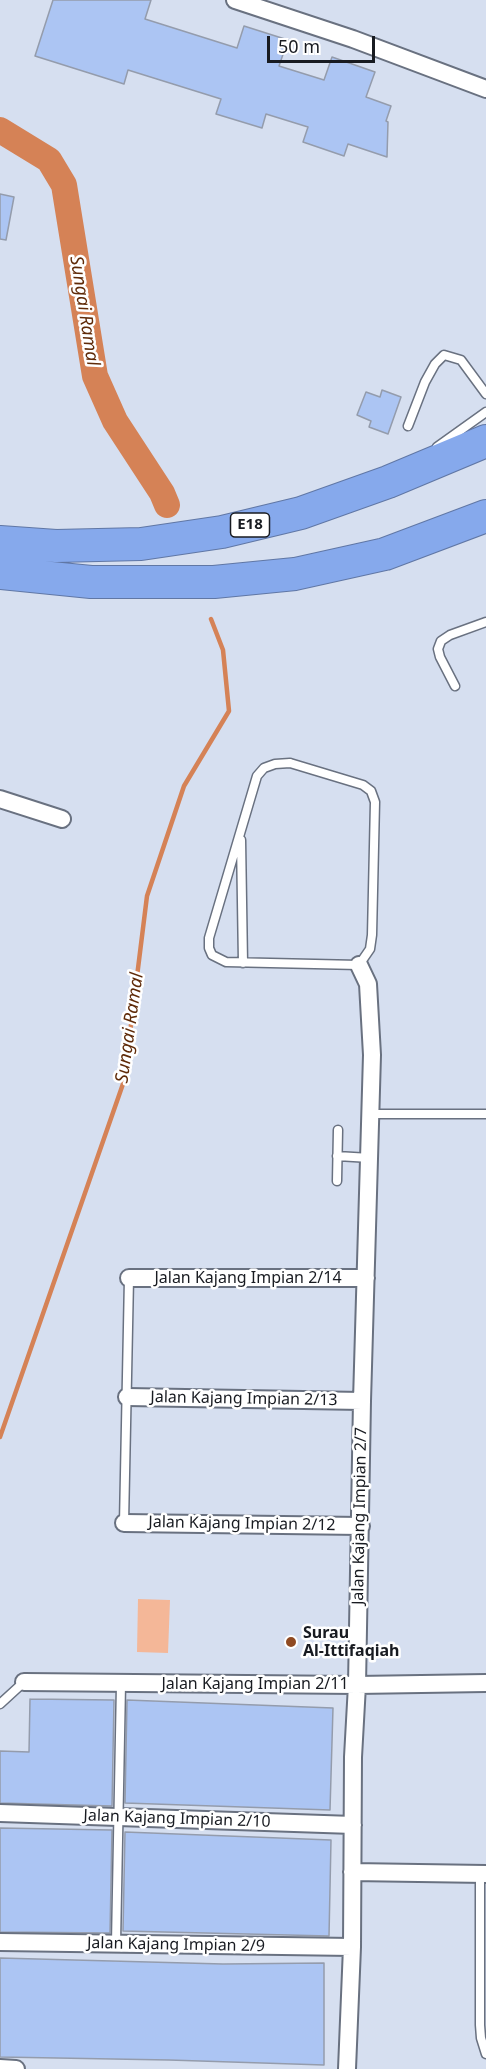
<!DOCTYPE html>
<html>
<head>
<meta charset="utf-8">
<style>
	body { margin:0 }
	#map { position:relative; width:486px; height:2069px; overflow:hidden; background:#d6dff0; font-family:"Noto Sans",sans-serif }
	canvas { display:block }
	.scale { position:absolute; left:267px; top:36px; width:108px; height:27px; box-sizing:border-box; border:3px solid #181b21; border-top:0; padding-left:8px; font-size:18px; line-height:21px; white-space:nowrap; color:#181b21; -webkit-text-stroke:4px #fff; paint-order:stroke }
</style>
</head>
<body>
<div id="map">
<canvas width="486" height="2069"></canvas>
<div class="scale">50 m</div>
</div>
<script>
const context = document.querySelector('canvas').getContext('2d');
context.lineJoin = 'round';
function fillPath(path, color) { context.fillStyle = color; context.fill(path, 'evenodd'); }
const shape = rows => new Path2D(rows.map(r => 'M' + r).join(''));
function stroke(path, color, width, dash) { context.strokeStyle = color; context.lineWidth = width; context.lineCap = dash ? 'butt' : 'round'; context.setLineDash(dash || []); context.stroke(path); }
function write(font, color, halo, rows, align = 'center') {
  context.font = font + ' "Noto Sans",sans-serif'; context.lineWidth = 5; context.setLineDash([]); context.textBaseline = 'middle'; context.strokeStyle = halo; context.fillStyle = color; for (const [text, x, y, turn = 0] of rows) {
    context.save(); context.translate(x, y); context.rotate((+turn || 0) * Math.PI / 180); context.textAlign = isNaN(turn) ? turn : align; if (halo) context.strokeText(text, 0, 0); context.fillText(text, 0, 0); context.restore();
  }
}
fillPath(shape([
	[138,1599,170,1600,168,1653,137,1652]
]), '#f4b798');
stroke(shape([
	[0,1437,124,1081,147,896,184,786,229,711,223,650,211,619]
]), '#d58256', 4.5);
stroke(shape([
	[0,130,49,160,64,185,95,376,115,421,162,493,167,505]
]), '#d58256', 26);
const building = shape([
	[53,0,151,0,145,19,237,48,244,26,288,40,279,66,324,80,332,57,375,72,366,97,391,106,386,121,388,122,387,157,348,144,344,156,303,142,308,127,266,114,262,128,216,114,221,99,128,70,124,84,35,56,53,0],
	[0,194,14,197,6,240,0,239,0,194],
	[382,390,401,397,388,434,369,427,371,421,357,415,366,392,380,397,382,390],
	[30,1699,114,1700,112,1806,0,1803,0,1751,29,1752,30,1699],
	[127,1700,333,1708,330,1810,125,1803,127,1700],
	[0,1828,112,1830,110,1933,0,1932,0,1828],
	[125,1832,331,1840,329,1936,123,1931,125,1832],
	[0,1958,223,1964,324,1963,324,2065,169,2060,0,2057,0,1958]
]);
fillPath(building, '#acc5f3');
stroke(building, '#949cac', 1.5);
const service = shape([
	[408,426,425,382,435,364,444,355,461,360,486,394],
	[437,447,486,412],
	[455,686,440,657,438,649,441,641,450,635,486,622],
	[290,763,363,785,371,791,375,802,372,935,370,949,359,965,226,962,212,955,209,948,209,938,257,776,264,768,275,764,290,763],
	[241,840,243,963],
	[371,1114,486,1114],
	[337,1156,370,1158],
	[337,1181,338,1130],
	[124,1523,129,1278],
	[0,1704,24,1682],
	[480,1874,480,2025,481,2038,486,2054],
	[116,1943,121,1684]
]);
const minor = shape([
	[235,0,353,39,486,89],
	[0,799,62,819],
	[129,1278,366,1278],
	[127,1397,362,1401],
	[124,1523,361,1526],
	[24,1682,357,1685,486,1683],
	[0,1813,353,1825],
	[352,1872,486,1874],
	[0,1942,352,1947],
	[0,2068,16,2069],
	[347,2069,352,1947,353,1757,357,1685,362,1401,372,1055,368,984,359,965]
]);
const motorway = shape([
	[0,542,56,546,141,544,222,532,301,513,388,482,486,441],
	[0,573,91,582,214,582,295,574,385,554,486,516]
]);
stroke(service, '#697180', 11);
stroke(minor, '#697180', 20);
stroke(motorway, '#6077a5', 34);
stroke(service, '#fff', 8);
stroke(minor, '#fff', 16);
stroke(motorway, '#86a9ec', 32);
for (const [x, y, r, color] of [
	[291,1642,6,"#8f4a22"]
]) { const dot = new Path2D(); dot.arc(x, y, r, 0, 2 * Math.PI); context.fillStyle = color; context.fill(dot); stroke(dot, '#fff', 2); }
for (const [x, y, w] of [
	[250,525,39]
]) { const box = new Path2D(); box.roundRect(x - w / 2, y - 12, w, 24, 4.5); context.fillStyle = '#fff'; context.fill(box); stroke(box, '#181b21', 1.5); }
write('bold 15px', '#181b21', null, [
	["E18",250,525]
]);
write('16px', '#181b21', '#fff', [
	["Jalan Kajang Impian 2/14",248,1278],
	["Jalan Kajang Impian 2/13",244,1399,1],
	["Jalan Kajang Impian 2/7",360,1516,-89],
	["Jalan Kajang Impian 2/12",242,1524,1],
	["Jalan Kajang Impian 2/11",255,1684],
	["Jalan Kajang Impian 2/10",177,1819,2],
	["Jalan Kajang Impian 2/9",176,1945,1]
]);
write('bold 16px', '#181b21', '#fff', [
	["Surau",303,1633],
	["Al-Ittifaqiah",303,1651]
], 'left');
write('italic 18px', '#5f2a08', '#fff', [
	["Sungai Ramal",84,311,81],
	["Sungai Ramal",130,1028,-82]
]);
</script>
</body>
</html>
